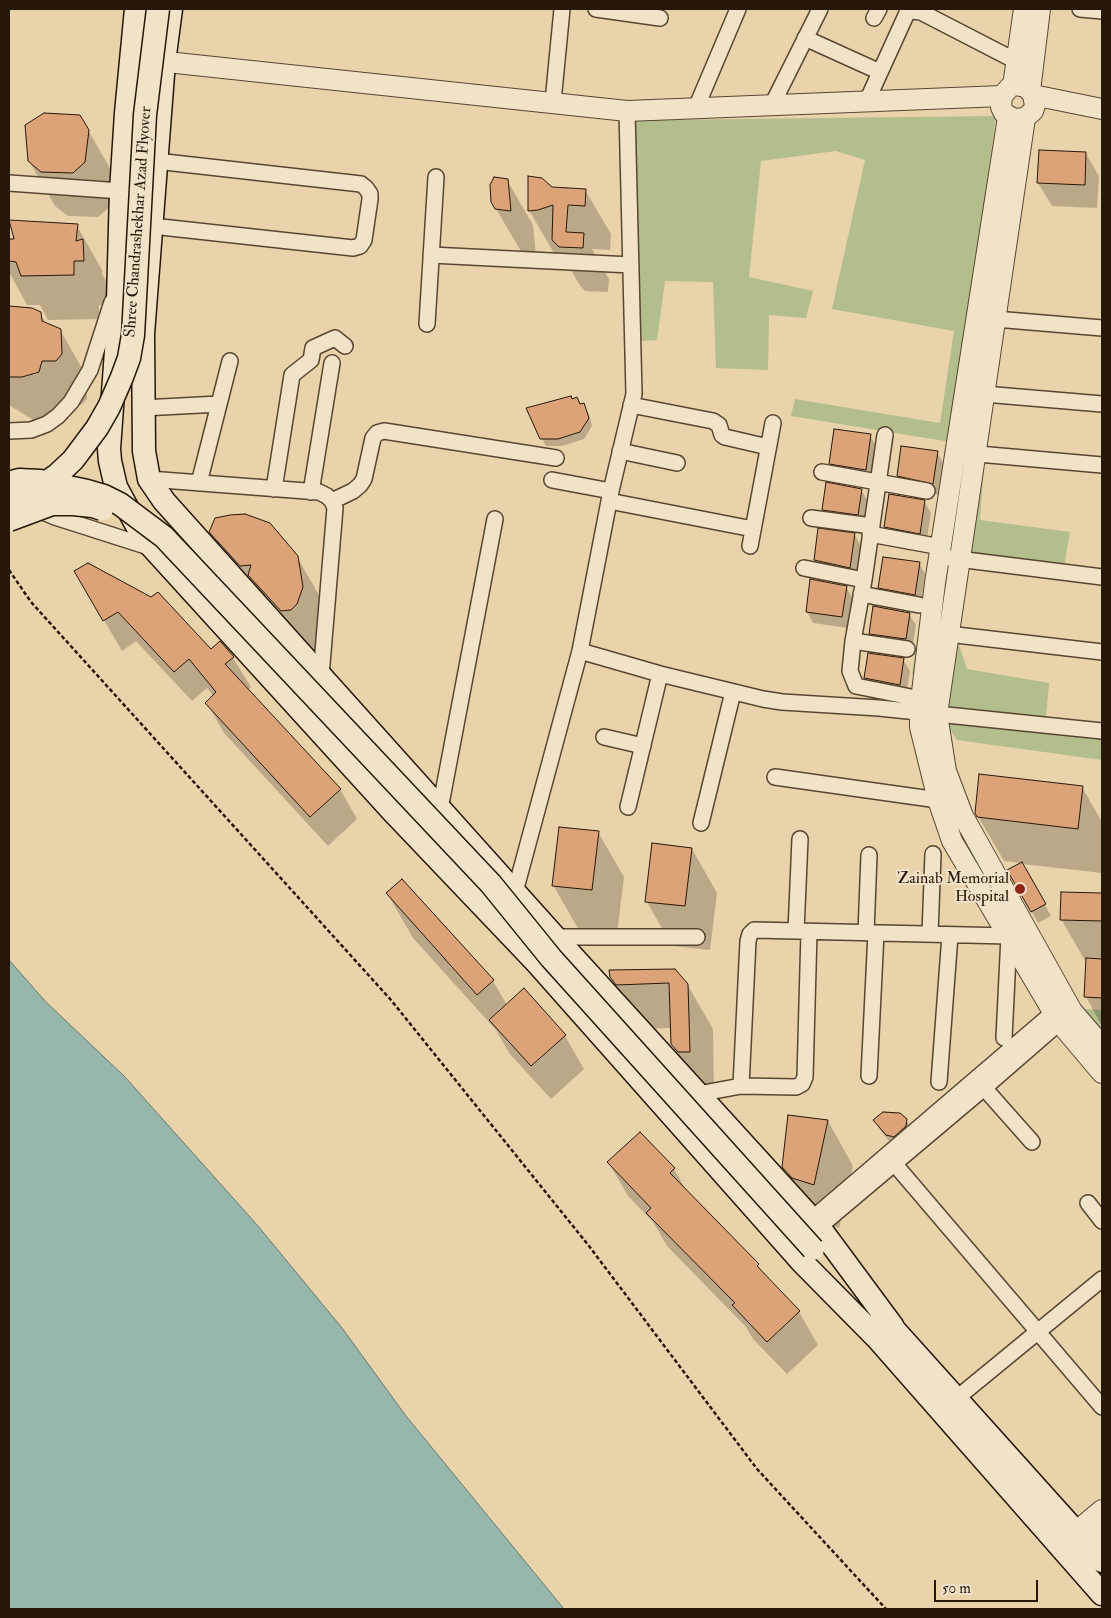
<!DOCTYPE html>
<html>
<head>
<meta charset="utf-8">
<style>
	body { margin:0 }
	#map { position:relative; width:1111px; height:1618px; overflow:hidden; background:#e9d3ab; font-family:"IM FELL Double Pica",serif }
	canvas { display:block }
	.frame { position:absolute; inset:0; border:10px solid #271708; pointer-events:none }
	.scale { position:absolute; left:934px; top:1580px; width:104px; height:22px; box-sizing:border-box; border:2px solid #271708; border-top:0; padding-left:6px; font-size:15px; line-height:18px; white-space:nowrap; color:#271708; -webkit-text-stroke:4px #f1e2c8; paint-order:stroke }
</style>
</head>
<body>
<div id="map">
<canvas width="1111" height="1618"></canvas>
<div class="frame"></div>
<div class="scale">50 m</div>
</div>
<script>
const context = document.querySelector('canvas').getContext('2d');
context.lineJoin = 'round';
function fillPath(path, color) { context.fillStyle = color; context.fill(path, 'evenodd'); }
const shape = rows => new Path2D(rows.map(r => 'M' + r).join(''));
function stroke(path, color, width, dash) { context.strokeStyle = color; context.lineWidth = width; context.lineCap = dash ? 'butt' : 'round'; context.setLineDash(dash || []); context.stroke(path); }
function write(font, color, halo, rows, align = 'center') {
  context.font = font + ' "IM FELL Double Pica",serif'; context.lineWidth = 4; context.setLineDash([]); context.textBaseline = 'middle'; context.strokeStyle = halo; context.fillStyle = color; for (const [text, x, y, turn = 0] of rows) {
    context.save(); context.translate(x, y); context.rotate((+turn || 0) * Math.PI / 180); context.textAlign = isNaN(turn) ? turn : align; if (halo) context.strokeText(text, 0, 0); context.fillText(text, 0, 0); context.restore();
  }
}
fillPath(shape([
	[996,116,951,442,791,416,795,399,940,423,954,331,832,309,865,160,836,151,761,161,749,277,813,291,806,318,769,315,768,370,716,368,713,282,665,281,657,340,640,341,634,117,657,120],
	[945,451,984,466,980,520,1070,532,1062,579,968,569,959,645,967,669,1049,683,1045,728,1102,735,1102,760,957,740,912,673],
	[1085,1009,1102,1010,1102,1031]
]), '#b2be8c');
const water = shape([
	[9,960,45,1001,125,1077,258,1226,342,1328,406,1416,564,1609,9,1609,9,960]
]);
fillPath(water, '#97b7ac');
stroke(water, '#6a776a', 1);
fillPath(shape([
	[88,130,114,175,110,207,98,217,68,216,55,206,29,161],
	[1086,154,1099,176,1097,208,1052,206,1038,183],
	[507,180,533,225,536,255,522,253,492,202],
	[552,188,585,190,611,234,610,250,592,249,609,279,608,292,585,291,579,284,562,254,555,255,529,210],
	[77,226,102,270,102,274,108,284,109,305,99,305,99,319,48,320,40,305,27,305,9,272,9,240,15,241],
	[9,307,32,309,40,313,46,324,60,330,86,375,87,399,81,405,67,405,64,416,35,421,9,405],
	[572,400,580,405,584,405,588,412,592,426,584,439,562,446,546,446,542,438],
	[870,436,877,447,872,481,837,475,830,464],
	[937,452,943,463,939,495,904,487,898,476],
	[861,490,868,501,864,526,830,521,823,510],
	[924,501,931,513,926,545,892,538,885,527],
	[211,532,297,557,323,602,317,654,307,655,236,576],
	[854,534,861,546,856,578,822,572,815,560],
	[919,563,925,574,921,605,886,599,880,587],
	[76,572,210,651,233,658,251,687,248,690,340,789,357,819,328,846,224,733,207,703,214,697,207,688,192,701,136,641,122,651],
	[846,587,853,599,848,628,813,623,807,612],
	[909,614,916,625,912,650,877,645,871,634],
	[903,659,910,671,906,696,872,689,865,678],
	[1082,787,1102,822,1102,873,1022,864,1051,916,1038,923,1009,871,1022,863,1004,861,976,813],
	[598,832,624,877,617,934,579,930,553,885],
	[692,849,717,893,710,950,672,946,647,902],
	[402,880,493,981,507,1005,565,1036,584,1069,551,1099,509,1053,496,1030,413,938,387,893],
	[1062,893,1102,894,1102,1026,1086,997,1087,964,1061,919],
	[611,977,687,984,713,1029,714,1096,698,1089,672,1044,671,1028,643,1029,637,1022],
	[874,1120,906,1120,913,1132,893,1146,881,1131],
	[828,1121,853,1166,839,1228,819,1222,809,1212,784,1167],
	[609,1163,674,1169,687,1192,758,1265,766,1277,799,1312,818,1345,787,1374,753,1339,746,1327,667,1246,653,1222,628,1196]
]), '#0003');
const building = shape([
	[44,113,80,115,89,130,85,162,73,173,41,172,28,161,25,125,44,113],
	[1039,150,1086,152,1085,185,1037,183,1039,150],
	[528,176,542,178,552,187,586,189,585,206,568,205,566,232,584,233,583,248,559,247,552,240,553,205,538,210,528,211,528,176],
	[494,177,508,179,511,211,495,209,491,202,490,185,494,177],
	[9,220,78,224,76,241,83,239,84,261,74,261,74,275,21,276,16,262,9,261,9,239,14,239,9,220],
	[9,306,32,308,41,312,42,321,61,329,62,354,56,361,42,361,39,372,22,377,9,377,9,306],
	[571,396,572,399,577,397,580,404,584,403,589,418,580,432,558,439,540,439,526,408,571,396],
	[834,429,871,434,866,470,829,464,834,429],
	[901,446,938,451,933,484,897,476,901,446],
	[826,482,862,489,858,515,822,510,826,482],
	[889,494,925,500,920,534,884,527,889,494],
	[245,514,270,523,298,556,303,587,297,604,291,610,281,611,248,575,251,565,240,566,209,532,215,518,230,515,245,514],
	[818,528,855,533,850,568,814,560,818,528],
	[883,557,920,562,915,595,878,588,883,557],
	[88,563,151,597,158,592,211,649,220,641,234,657,225,664,341,789,310,817,205,703,216,692,189,659,174,672,118,612,103,621,74,571,88,563],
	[810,579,847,586,842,617,806,612,810,579],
	[873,606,910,613,906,639,869,634,873,606],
	[868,653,904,658,900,685,864,678,868,653],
	[979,774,1083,786,1078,829,977,817,975,813,979,774],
	[559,827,599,831,592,890,552,886,559,827],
	[652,843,692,848,685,906,645,902,652,843],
	[1022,862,1046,904,1031,912,1007,870,1022,862],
	[402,879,494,980,477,995,386,893,402,879],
	[1061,892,1102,893,1102,921,1060,920,1061,892],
	[1086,958,1102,959,1102,998,1084,997,1086,958],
	[675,969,688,984,690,1052,678,1052,671,1044,669,983,616,985,610,977,609,970,675,969],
	[524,988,566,1035,531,1066,489,1020,524,988],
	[883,1112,900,1113,907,1119,906,1126,894,1137,886,1135,873,1120,883,1112],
	[788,1115,828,1120,814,1185,792,1178,782,1167,788,1115],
	[640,1132,675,1168,670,1173,759,1264,757,1266,800,1311,767,1342,732,1305,735,1303,646,1213,651,1208,607,1162,640,1132]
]);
fillPath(building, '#dca378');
stroke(building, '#271708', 1);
const minor = shape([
	[596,9,660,18],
	[1080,9,1102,11],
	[874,18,879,9],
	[805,38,880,72],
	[867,101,907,13,911,11,921,12,1016,61],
	[553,102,562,9],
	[772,105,820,9],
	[696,108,738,9],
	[9,183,121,191],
	[152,226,353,248,360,246,364,240,370,199,370,194,366,188,361,184,156,161],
	[431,255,631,265],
	[995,319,1102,328],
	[427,324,436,177],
	[984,394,1102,404],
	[631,405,713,421,719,425,722,435,725,437,768,447],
	[143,408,219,404],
	[9,431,31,430,47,424,58,416,71,402,90,370,112,302],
	[885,435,864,580,853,641,850,671,856,686,921,699],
	[620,451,677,463],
	[967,453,1102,465],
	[822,472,927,491],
	[149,479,319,492,327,496,332,501,335,508,321,676],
	[552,480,611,491],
	[199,483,230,361],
	[274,489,292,375,311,360,313,348,335,338,345,346],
	[311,492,332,363],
	[332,501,353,491,360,485,364,479,373,438,377,433,384,431,556,458],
	[609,501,753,529],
	[34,508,55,517,152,548],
	[811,518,872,526],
	[870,534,941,547],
	[750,546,773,423],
	[950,558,1102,577],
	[804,568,864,580],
	[861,594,919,605],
	[948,634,1102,652],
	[853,641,907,649],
	[580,651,660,674,763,699,782,702,879,708,1102,731],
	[604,737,643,746],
	[775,777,938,800],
	[628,807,660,674],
	[440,809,495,519],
	[701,823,733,692],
	[515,892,580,651,611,491,634,394,627,111],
	[796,931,800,839],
	[866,933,869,855],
	[930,934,933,854],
	[555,937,697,937],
	[1004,1038,1009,936],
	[869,1076,876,933],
	[978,1081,1032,1142],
	[939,1082,950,935],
	[741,1086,796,1087,802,1084,805,1077,809,932],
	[698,1094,741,1086,748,941,750,934,754,930,1009,936,1015,933],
	[887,1155,1102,1407],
	[1088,1203,1102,1221],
	[812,1219,1061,1006],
	[819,1227,984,1088,1068,1015],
	[957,1398,1102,1279]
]);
const tertiary = shape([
	[148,60,627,111,1002,96],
	[1013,86,1024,9],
	[1030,91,1040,9],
	[1033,95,1035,105,1033,111,1025,118,1014,119,1004,113,1001,107,1002,96,1010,87,1015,85,1026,87,1033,95,1102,109],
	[1008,117,935,583,920,709,920,727,938,800,952,841,1059,1022,1102,1073],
	[1025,118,937,714,946,771,963,816,1072,1011,1102,1046],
	[1064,1542,1102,1510],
	[1076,1554,1102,1530]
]);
const secondary = shape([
	[136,9,126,113,121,191,117,337,109,449,110,461,116,487,143,537,396,815,537,963,802,1262,878,1339,1102,1594],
	[171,9,164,62,143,334,144,451,149,479,164,501,555,937,819,1227,893,1327],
	[882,1316,1102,1561]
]);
stroke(minor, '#584631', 18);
stroke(tertiary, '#584631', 22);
stroke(secondary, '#271708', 25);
stroke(shape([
	[9,570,31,602,391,1000,589,1246,757,1469,886,1609]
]), '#271708', 2.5, [4, 2.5]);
stroke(minor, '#f1e2c8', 15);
stroke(tertiary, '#f1e2c8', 20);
stroke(secondary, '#f1e2c8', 22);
const secondaryBridge = shape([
	[9,483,19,480,40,481,87,491,104,496,120,504,164,537,491,884,551,958,813,1249],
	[9,508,57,475,73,460,97,428,109,407,122,377,129,358,133,335,145,115,158,9],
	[9,520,52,504,73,504,93,506,102,509]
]);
stroke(secondaryBridge, '#271708', 25, []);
stroke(secondaryBridge, '#f1e2c8', 22);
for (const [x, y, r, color] of [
	[1020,889,6,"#8f2418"]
]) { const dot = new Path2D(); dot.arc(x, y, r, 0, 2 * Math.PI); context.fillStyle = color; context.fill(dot); stroke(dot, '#f1e2c8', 2); }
write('16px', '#271708', '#f1e2c8', [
	["Shree Chandrashekhar Azad Flyover",139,222,-86]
]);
write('16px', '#271708', '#f1e2c8', [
	["Zainab Memorial",1009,880],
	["Hospital",1009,898]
], 'right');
</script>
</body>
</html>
